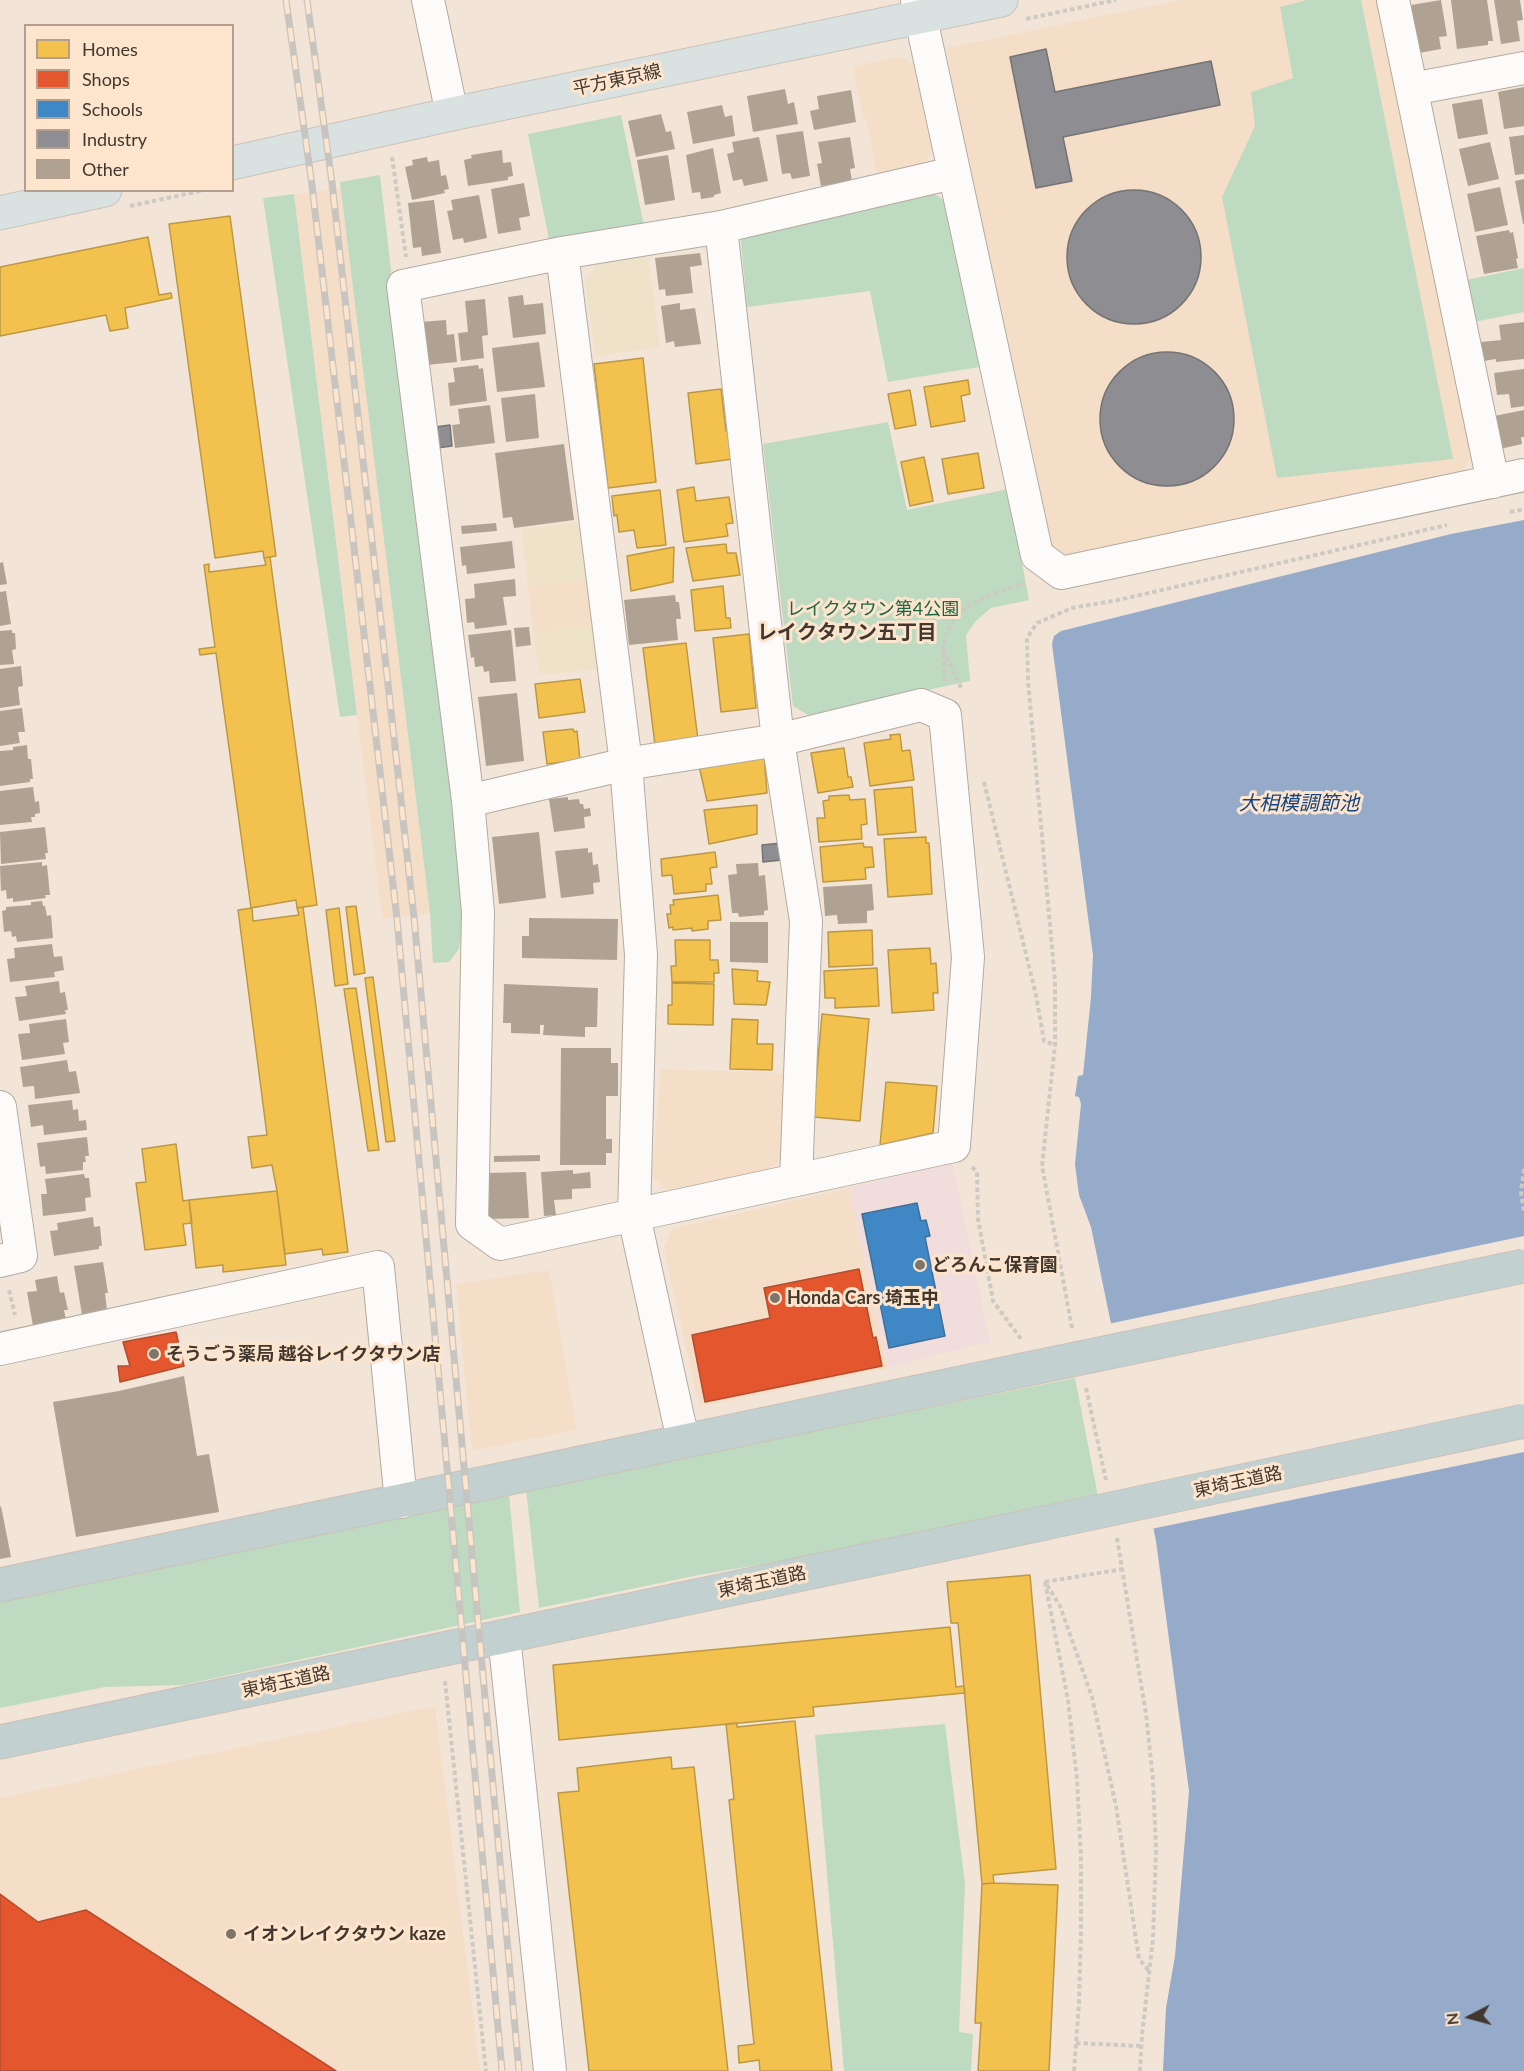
<!DOCTYPE html>
<html>
<head>
<meta charset="utf-8">
<style>
	body { margin:0 }
	#map { position:relative; width:1524px; height:2071px; overflow:hidden; background:#f2e5d8; font-family:Lato,sans-serif }
	canvas { display:block }
	.legend { position:absolute; left:24px; top:24px; width:210px; height:168px; box-sizing:border-box; background:#fde5cd; border:2px solid #b29f8d; margin:0; padding:8px 10px; list-style:none; font-size:18px; color:#41372e }
	.legend li { display:flex; align-items:center; gap:12px; height:30px }
	.legend b { width:30px; border:2px solid #b29f8d }
	.north { position:absolute; left:1440px; top:1987px; width:60px; height:60px; -webkit-text-stroke:4px #fde5cd; paint-order:stroke; rotate:264deg; font-size:16px; font-weight:700; line-height:24px; text-align:center; color:#41372e }
	.north::after { content:''; display:block; margin:auto; width:21px; height:27px; background:#41372e; clip-path:polygon(50% 0,100% 100%,50% 72%,0 100%) }
</style>
</head>
<body>
<div id="map">
<canvas width="1524" height="2071"></canvas>
<ul class="legend">
<li><b style="height:16px;background:#f2c14e"></b>Homes</li>
<li><b style="height:16px;background:#e4572e"></b>Shops</li>
<li><b style="height:16px;background:#3f88c5"></b>Schools</li>
<li><b style="height:16px;background:#8d8d92"></b>Industry</li>
<li><b style="height:16px;background:#b0a293"></b>Other</li>
</ul>
<div class="north">N</div>
</div>
<script>
const context = document.querySelector('canvas').getContext('2d');
context.lineJoin = 'round';
function fillPath(path, color) { context.fillStyle = color; context.fill(path, 'evenodd'); }
const shape = rows => new Path2D(rows.map(r => 'M' + r).join(''));
function stroke(path, color, width, dash) { context.strokeStyle = color; context.lineWidth = width; context.lineCap = dash ? 'butt' : 'round'; context.setLineDash(dash || []); context.stroke(path); }
function write(font, color, halo, rows, align = 'center') {
  context.font = font + ' Lato,"Noto Sans JP",sans-serif'; context.lineWidth = 6; context.setLineDash([]); context.textBaseline = 'middle'; context.strokeStyle = halo; context.fillStyle = color; for (const [text, x, y, turn = 0] of rows) {
    context.save(); context.translate(x, y); context.rotate((+turn || 0) * Math.PI / 180); context.textAlign = isNaN(turn) ? turn : align; if (halo) context.strokeText(text, 0, 0); context.fillText(text, 0, 0); context.restore();
  }
}
fillPath(shape([
	[1180,0,1377,0,1472,454,1463,472,1064,557,1048,548,946,48],
	[901,57,917,66,933,148,923,165,876,173,866,118,863,118,853,66],
	[342,188,430,913,382,919,294,194],
	[591,579,596,625,533,632,528,586],
	[661,1069,785,1073,784,1155,769,1170,666,1190,652,1177],
	[849,1188,888,1368,699,1407,664,1248,672,1229],
	[549,1270,577,1430,472,1451,456,1284],
	[435,1706,480,2071,0,2071,0,1798]
]), '#f4dec8');
fillPath(shape([
	[953,1163,990,1342,888,1368,849,1188]
]), '#f1dedc');
fillPath(shape([
	[1307,0,1361,0,1453,459,1277,478,1222,197,1255,126,1251,92,1293,78,1280,7],
	[621,115,644,226,550,245,528,134],
	[380,175,465,910,459,949,449,962,433,963,430,913,340,182],
	[932,192,946,202,979,367,888,382,870,291,747,307,741,241,751,229],
	[294,194,357,715,340,717,263,198],
	[1524,268,1524,312,1474,322,1466,280],
	[888,422,907,510,1008,489,1029,600,991,608,976,621,966,635,970,681,808,715,793,706,763,444],
	[1075,1378,1098,1496,805,1557,699,1575,539,1608,526,1489],
	[509,1493,520,1612,183,1685,105,1687,0,1708,0,1599],
	[945,1724,965,1884,959,2032,973,2034,971,2071,844,2071,815,1735]
]), '#bedac1');
fillPath(shape([
	[648,254,660,347,596,356,585,282,600,260],
	[584,522,591,579,528,586,521,529],
	[596,625,601,669,539,675,533,632]
]), '#eee2c8');
fillPath(shape([
	[1524,520,1524,2071,1163,2071,1166,2008,1175,1956,1189,1791,1156,1541,1091,1227,1079,1195,1075,1164,1081,1104,1079,1097,1075,1096,1078,1076,1083,1075,1091,997,1093,955,1052,644,1054,636,1061,631,1451,534]
]), '#96aac9');
fillPath(shape([
	[1524,1236,1524,1452,1151,1529,1108,1324]
]), '#f2e5d8');
const homes = shape([
	[230,216,276,556,264,558,263,551,215,558,169,224,230,216],
	[148,237,159,295,171,293,172,298,125,308,128,328,110,331,106,315,0,336,0,267,148,237],
	[643,358,656,482,608,488,594,364,643,358],
	[968,380,970,394,961,396,965,421,931,427,924,387,968,380],
	[721,389,726,431,729,431,733,459,696,464,688,393,721,389],
	[910,390,916,425,895,429,888,394,910,390],
	[978,453,984,488,948,494,942,459,978,453],
	[924,457,933,501,910,506,901,462,924,457],
	[694,487,696,501,729,497,733,523,726,524,728,536,684,542,677,490,694,487],
	[660,490,666,545,637,548,634,530,619,532,617,515,614,516,612,496,660,490],
	[726,544,727,553,736,553,740,575,693,581,686,548,726,544],
	[674,547,673,582,631,591,627,556,674,547],
	[270,557,317,905,297,908,296,900,251,908,216,653,200,655,199,649,215,647,204,565,209,564,209,572,266,565,264,558,270,557],
	[723,586,726,618,730,618,731,628,695,631,691,590,723,586],
	[749,634,756,708,721,712,713,638,749,634],
	[686,643,698,740,655,745,643,648,686,643],
	[580,679,585,712,539,718,535,684,580,679],
	[573,729,574,732,577,731,580,760,547,764,543,732,573,729],
	[900,734,902,751,910,750,914,780,870,786,864,743,891,739,890,735,900,734],
	[844,748,848,777,851,777,853,787,818,793,811,753,844,748],
	[764,754,767,793,707,801,699,766,764,754],
	[912,787,916,832,878,835,874,790,912,787],
	[849,795,850,800,865,799,867,824,861,825,862,839,819,842,817,818,825,818,823,801,829,800,829,796,849,795],
	[757,805,757,834,709,844,704,810,757,805],
	[926,837,926,843,929,843,932,894,888,897,884,839,926,837],
	[863,843,864,847,872,847,874,867,865,868,866,879,823,882,820,847,863,843],
	[715,852,717,867,710,868,712,884,706,884,706,891,674,894,672,875,662,876,661,859,715,852],
	[718,895,721,920,708,921,708,929,692,931,692,928,673,930,673,927,669,928,667,914,671,914,670,905,674,905,673,900,718,895],
	[356,906,365,973,354,975,346,907,356,906],
	[303,907,348,1252,323,1255,322,1249,285,1254,277,1191,272,1165,252,1168,248,1137,267,1135,238,910,252,908,253,921,299,915,297,908,303,907],
	[339,908,348,984,335,986,326,910,339,908],
	[872,930,873,965,829,967,828,932,872,930],
	[675,940,710,940,710,960,718,960,719,973,714,973,714,982,672,982,671,966,676,966,675,940],
	[930,948,931,964,936,963,938,993,933,993,934,1010,892,1013,888,950,930,948],
	[877,968,879,1006,835,1008,835,998,825,998,824,971,877,968],
	[732,969,758,971,757,981,770,982,766,1005,734,1004,732,969],
	[373,977,395,1141,386,1142,365,978,373,977],
	[672,983,714,984,713,1025,668,1024,668,1005,672,1005,672,983],
	[356,988,379,1150,368,1151,344,989,356,988],
	[822,1014,869,1019,860,1121,813,1117,822,1014],
	[732,1019,758,1020,757,1044,773,1044,772,1070,730,1069,732,1019],
	[886,1082,937,1086,933,1133,880,1145,886,1082],
	[176,1144,183,1201,189,1200,192,1223,183,1224,186,1245,145,1250,136,1183,146,1182,142,1149,176,1144],
	[277,1191,286,1265,223,1272,223,1265,196,1268,189,1200,277,1191],
	[1030,1575,1056,1869,993,1875,994,1883,982,1884,958,1623,951,1623,947,1582,1030,1575],
	[950,1627,956,1687,964,1686,965,1693,813,1707,814,1716,559,1740,553,1665,950,1627],
	[795,1721,832,2071,760,2071,759,2060,739,2063,738,2046,754,2044,729,1800,734,1799,726,1724,737,1723,737,1727,795,1721],
	[671,1757,672,1769,694,1767,728,2071,589,2071,558,1793,579,1791,577,1768,671,1757],
	[994,1883,1058,1885,1049,2071,978,2071,981,2023,975,2023,982,1884,994,1883]
]);
fillPath(homes, '#f2c14e');
stroke(homes, '#bd9844', 1.5);
const shops = shape([
	[859,1269,873,1338,876,1337,882,1366,705,1402,692,1335,770,1318,764,1288,859,1269],
	[176,1332,184,1366,120,1382,118,1366,130,1366,123,1342,176,1332],
	[0,1894,38,1922,86,1910,336,2071,0,2071,0,1894]
]);
fillPath(shops, '#e4572e');
stroke(shops, '#b34d2e', 1.5);
const schools = shape([
	[917,1203,921,1221,926,1220,930,1236,925,1237,945,1336,889,1348,862,1214,917,1203]
]);
fillPath(schools, '#3f88c5');
stroke(schools, '#407098', 1.5);
const industry = shape([
	[1046,49,1055,92,1211,61,1220,105,1063,137,1072,181,1036,188,1010,57,1046,49],
	'1067 257a67 67 0 1 1 134 0a67 67 0 1 1-134 0Z',
	'1100 419a67 67 0 1 1 134 0a67 67 0 1 1-134 0Z',
	[450,425,452,446,437,448,435,427,450,425],
	[781,843,782,860,763,862,762,845,781,843]
]);
fillPath(industry, '#8d8d92');
stroke(industry, '#767374', 1.5);
fillPath(shape([
	[1441,0,1447,36,1439,37,1441,49,1419,53,1411,5],
	[1451,0,1487,0,1493,41,1488,41,1488,45,1457,49],
	[1494,0,1520,0,1523,20,1517,21,1520,41,1501,44],
	[1524,87,1524,126,1504,129,1498,92],
	[785,89,788,104,794,102,798,124,753,132,747,96],
	[851,90,856,122,814,130,810,111,819,109,817,96],
	[1482,99,1488,134,1458,139,1452,104],
	[722,105,725,117,732,115,735,136,693,144,687,112],
	[661,114,666,132,671,131,675,149,636,157,628,121],
	[803,131,810,176,792,179,790,173,782,174,776,135],
	[1524,135,1524,174,1515,175,1509,137],
	[759,137,768,181,744,186,742,179,733,181,727,154,734,152,732,142],
	[850,137,855,168,850,169,852,181,821,186,817,164,822,163,818,142],
	[1490,142,1499,179,1468,186,1459,149],
	[713,148,721,193,714,195,714,197,701,199,700,192,692,193,686,155],
	[502,150,503,163,511,162,513,176,508,177,508,180,468,186,464,160,472,158,471,155],
	[668,155,675,200,645,205,637,160],
	[427,157,428,162,439,160,441,176,446,175,449,189,444,190,445,193,412,200,405,167,413,165,412,160],
	[1524,179,1524,224,1523,224,1515,181],
	[524,183,530,216,519,218,521,230,498,234,491,189],
	[1500,187,1508,225,1475,232,1467,194],
	[479,195,487,238,464,243,463,238,453,240,447,211,453,210,451,200],
	[434,200,441,253,422,256,421,247,413,248,408,203],
	[1509,230,1510,233,1513,232,1518,258,1516,259,1518,268,1484,274,1476,236],
	[700,253,702,265,690,267,693,293,666,296,665,289,659,290,655,258],
	[523,295,524,305,543,303,546,334,513,338,508,297],
	[485,299,488,335,482,336,484,358,461,361,458,333,468,332,465,301],
	[680,303,680,310,695,308,701,344,675,347,674,341,666,343,661,306],
	[446,320,447,335,454,334,457,362,426,365,421,322],
	[1524,322,1524,359,1496,362,1496,359,1484,361,1481,342,1501,340,1499,325],
	[539,342,545,387,497,392,492,348],
	[478,365,479,369,483,368,487,401,450,406,448,383,455,382,453,368],
	[1524,369,1524,406,1511,408,1509,394,1497,395,1494,373],
	[535,394,539,438,506,442,501,398],
	[490,405,495,443,455,448,452,425,460,424,458,409],
	[1524,410,1524,437,1521,437,1522,444,1500,449,1494,416],
	[564,444,574,520,514,528,512,517,503,518,495,453],
	[496,523,497,531,462,534,461,526],
	[512,541,515,568,467,574,466,565,462,566,460,547],
	[3,562,7,584,0,585,0,563],
	[515,579,516,596,503,597,507,625,475,629,474,622,467,623,465,599,475,598,474,584],
	[6,591,11,624,0,626,0,592],
	[675,595,676,602,679,602,681,619,676,619,678,640,629,645,624,600],
	[529,627,531,645,516,647,514,628],
	[12,630,12,633,15,633,16,649,12,650,14,664,0,665,0,631],
	[511,630,516,681,490,683,489,671,484,672,483,666,475,667,474,657,471,658,468,635],
	[21,666,23,686,18,687,20,705,0,708,0,669],
	[517,693,524,761,486,766,478,697],
	[22,708,25,732,18,732,20,743,0,746,0,711],
	[27,745,28,759,31,759,33,779,30,779,30,782,0,786,0,751,13,750,13,747],
	[33,787,35,802,39,801,40,813,35,814,35,817,31,817,32,822,0,825,0,791],
	[568,797,568,800,579,799,580,804,583,804,584,809,590,808,591,816,584,817,585,828,554,832,549,799],
	[45,827,48,853,45,853,46,859,1,864,0,832],
	[539,832,546,898,499,904,492,837],
	[588,848,588,853,592,852,593,865,598,864,600,882,593,883,594,894,561,898,555,851],
	[42,862,42,866,47,865,50,895,45,895,46,898,13,902,13,898,7,899,6,890,1,891,0,866],
	[758,863,759,876,765,875,768,910,764,911,764,915,739,917,738,913,732,913,728,875,737,874,736,864],
	[872,884,874,910,867,911,867,923,838,924,837,915,825,916,823,887],
	[42,901,43,906,45,906,47,916,51,915,53,938,17,942,16,936,12,937,11,931,4,932,2,911,6,910,6,907,31,905,31,902],
	[529,918,618,919,617,960,522,958,522,936,529,936],
	[730,922,768,922,768,963,730,962],
	[52,944,54,957,62,956,64,970,54,972,55,977,10,982,7,959,15,958,14,948],
	[59,981,60,993,65,992,68,1010,65,1010,66,1014,19,1021,15,997,27,996,25,986],
	[504,984,598,988,597,1027,585,1027,585,1037,543,1035,544,1025,540,1025,540,1034,511,1033,511,1023,503,1023],
	[66,1019,69,1042,63,1043,65,1054,22,1060,18,1034,30,1033,29,1024],
	[561,1048,611,1048,611,1063,618,1063,618,1096,606,1096,606,1139,612,1139,612,1153,606,1153,606,1165,560,1165],
	[67,1060,69,1072,76,1071,80,1093,35,1099,34,1086,23,1087,20,1067],
	[72,1100,73,1110,78,1109,79,1121,86,1120,87,1130,44,1135,43,1125,31,1127,28,1105],
	[87,1137,89,1156,85,1156,86,1162,83,1162,83,1170,46,1174,45,1166,40,1167,37,1143],
	[540,1155,540,1161,494,1162,494,1156],
	[573,1170,573,1174,590,1172,591,1188,572,1189,572,1199,554,1200,556,1215,544,1216,541,1172],
	[526,1172,529,1218,488,1219,487,1173],
	[84,1174,85,1178,89,1178,91,1197,85,1198,86,1211,43,1216,41,1194,47,1194,45,1179],
	[93,1217,94,1227,100,1226,102,1246,99,1246,99,1249,54,1256,50,1231,58,1230,57,1223],
	[103,1262,108,1293,105,1293,107,1311,82,1315,74,1266],
	[57,1276,60,1293,64,1292,68,1310,64,1310,66,1320,33,1326,27,1292,37,1291,35,1280],
	[184,1376,197,1456,209,1454,219,1512,76,1537,53,1402,119,1391],
	[1,1506,11,1557,0,1559,0,1507]
]), '#b0a293');
const minor = shape([
	[428,0,452,114],
	[917,0,1037,555,1061,573,1524,475],
	[1393,0,1493,482],
	[1412,89,1524,68],
	[721,227,778,740,806,921,796,1180],
	[562,253,626,764,641,955,634,1216,679,1422,685,1441],
	[921,705,945,715,968,957,954,1146,500,1244,472,1224,478,912,468,801,626,764,778,740,921,705],
	[468,801,403,286,562,253,721,227,953,173],
	[0,1107,21,1256,0,1261],
	[0,1349,378,1267,401,1502],
	[504,1636,550,2071]
]);
const major = shape([
	[232,163,452,114,1001,0],
	[0,213,105,190]
]);
const highway = shape([
	[0,1585,1018,1371],
	[0,1742,1045,1523]
]);
stroke(minor, '#b3aaa0', 34);
stroke(major, '#c9c2bb', 35);
stroke(highway, '#c9c2bb', 35);
stroke(shape([
	[1026,19,1116,0],
	[392,157,406,257],
	[130,206,205,190],
	[1510,512,1524,509],
	[943,650,962,690],
	[945,681,943,650,945,636,952,622,961,611,986,596,1024,583],
	[984,782,1036,995,1044,1041,1055,1045],
	[972,1167,977,1172,978,1219,993,1301,1021,1339],
	[1524,1169,1521,1192,1524,1213],
	[9,1290,15,1315],
	[1072,1328,1042,1166,1055,1045,1055,981,1028,681,1027,638,1037,623,1072,608,1118,600,1447,525],
	[1086,1388,1106,1480],
	[1117,1538,1146,1714,1153,1780,1156,1849,1153,1939,1142,2035,1140,2071],
	[1045,1582,1068,1700,1077,1779,1081,1859,1081,1930,1079,2003,1074,2071],
	[1045,1582,1123,1569],
	[1047,1585,1060,1606,1092,1697,1116,1806,1139,1959,1149,1971],
	[445,1681,486,2071],
	[1076,2043,1141,2046]
]), '#cdc9c3', 4, [4.5, 3]);
stroke(minor, '#fdfbf9', 32);
stroke(major, '#dae2e1', 33);
stroke(highway, '#c3d0d0', 33);
const rail = shape([
	[286,0,312,185,397,919,502,2071],
	[307,0,332,183,414,917,519,2071]
]);
stroke(rail, '#c8c4c0', 7);
stroke(rail, '#fde5cd', 4.5, [14]);
const highwayBridge = shape([
	[1018,1371,1524,1266],
	[1045,1523,1524,1421]
]);
stroke(highwayBridge, '#c9c2bb', 35, []);
stroke(highwayBridge, '#c3d0d0', 33);
for (const [x, y, r, color] of [
	[920,1265,6,"#7f746a"],
	[775,1298,6,"#7f746a"],
	[154,1354,6,"#7f746a"],
	[231,1934,6,"#7f746a"]
]) { const dot = new Path2D(); dot.arc(x, y, r, 0, 2 * Math.PI); context.fillStyle = color; context.fill(dot); stroke(dot, '#fde5cd', 2); }
write('18px', '#41372e', '#fde5cd', [
	["平方東京線",617,80,-12],
	["東埼玉道路",1238,1482,-12],
	["東埼玉道路",762,1582,-12],
	["東埼玉道路",286,1682,-12]
]);
write('18px', '#1c6644', '#fde5cd', [
	["レイクタウン第4公園",873,609]
]);
write('bold 18px', '#41372e', '#fde5cd', [
	["どろんこ保育園",932,1265],
	["Honda Cars 埼玉中",787,1298],
	["そうごう薬局 越谷レイクタウン店",166,1354],
	["イオンレイクタウン kaze",243,1934]
], 'left');
write('bold 20px', '#41372e', '#fde5cd', [
	["レイクタウン五丁目",847,633]
]);
write('italic 20px', '#154480', '#fde5cd', [
	["大相模調節池",1299,804]
]);
</script>
</body>
</html>
